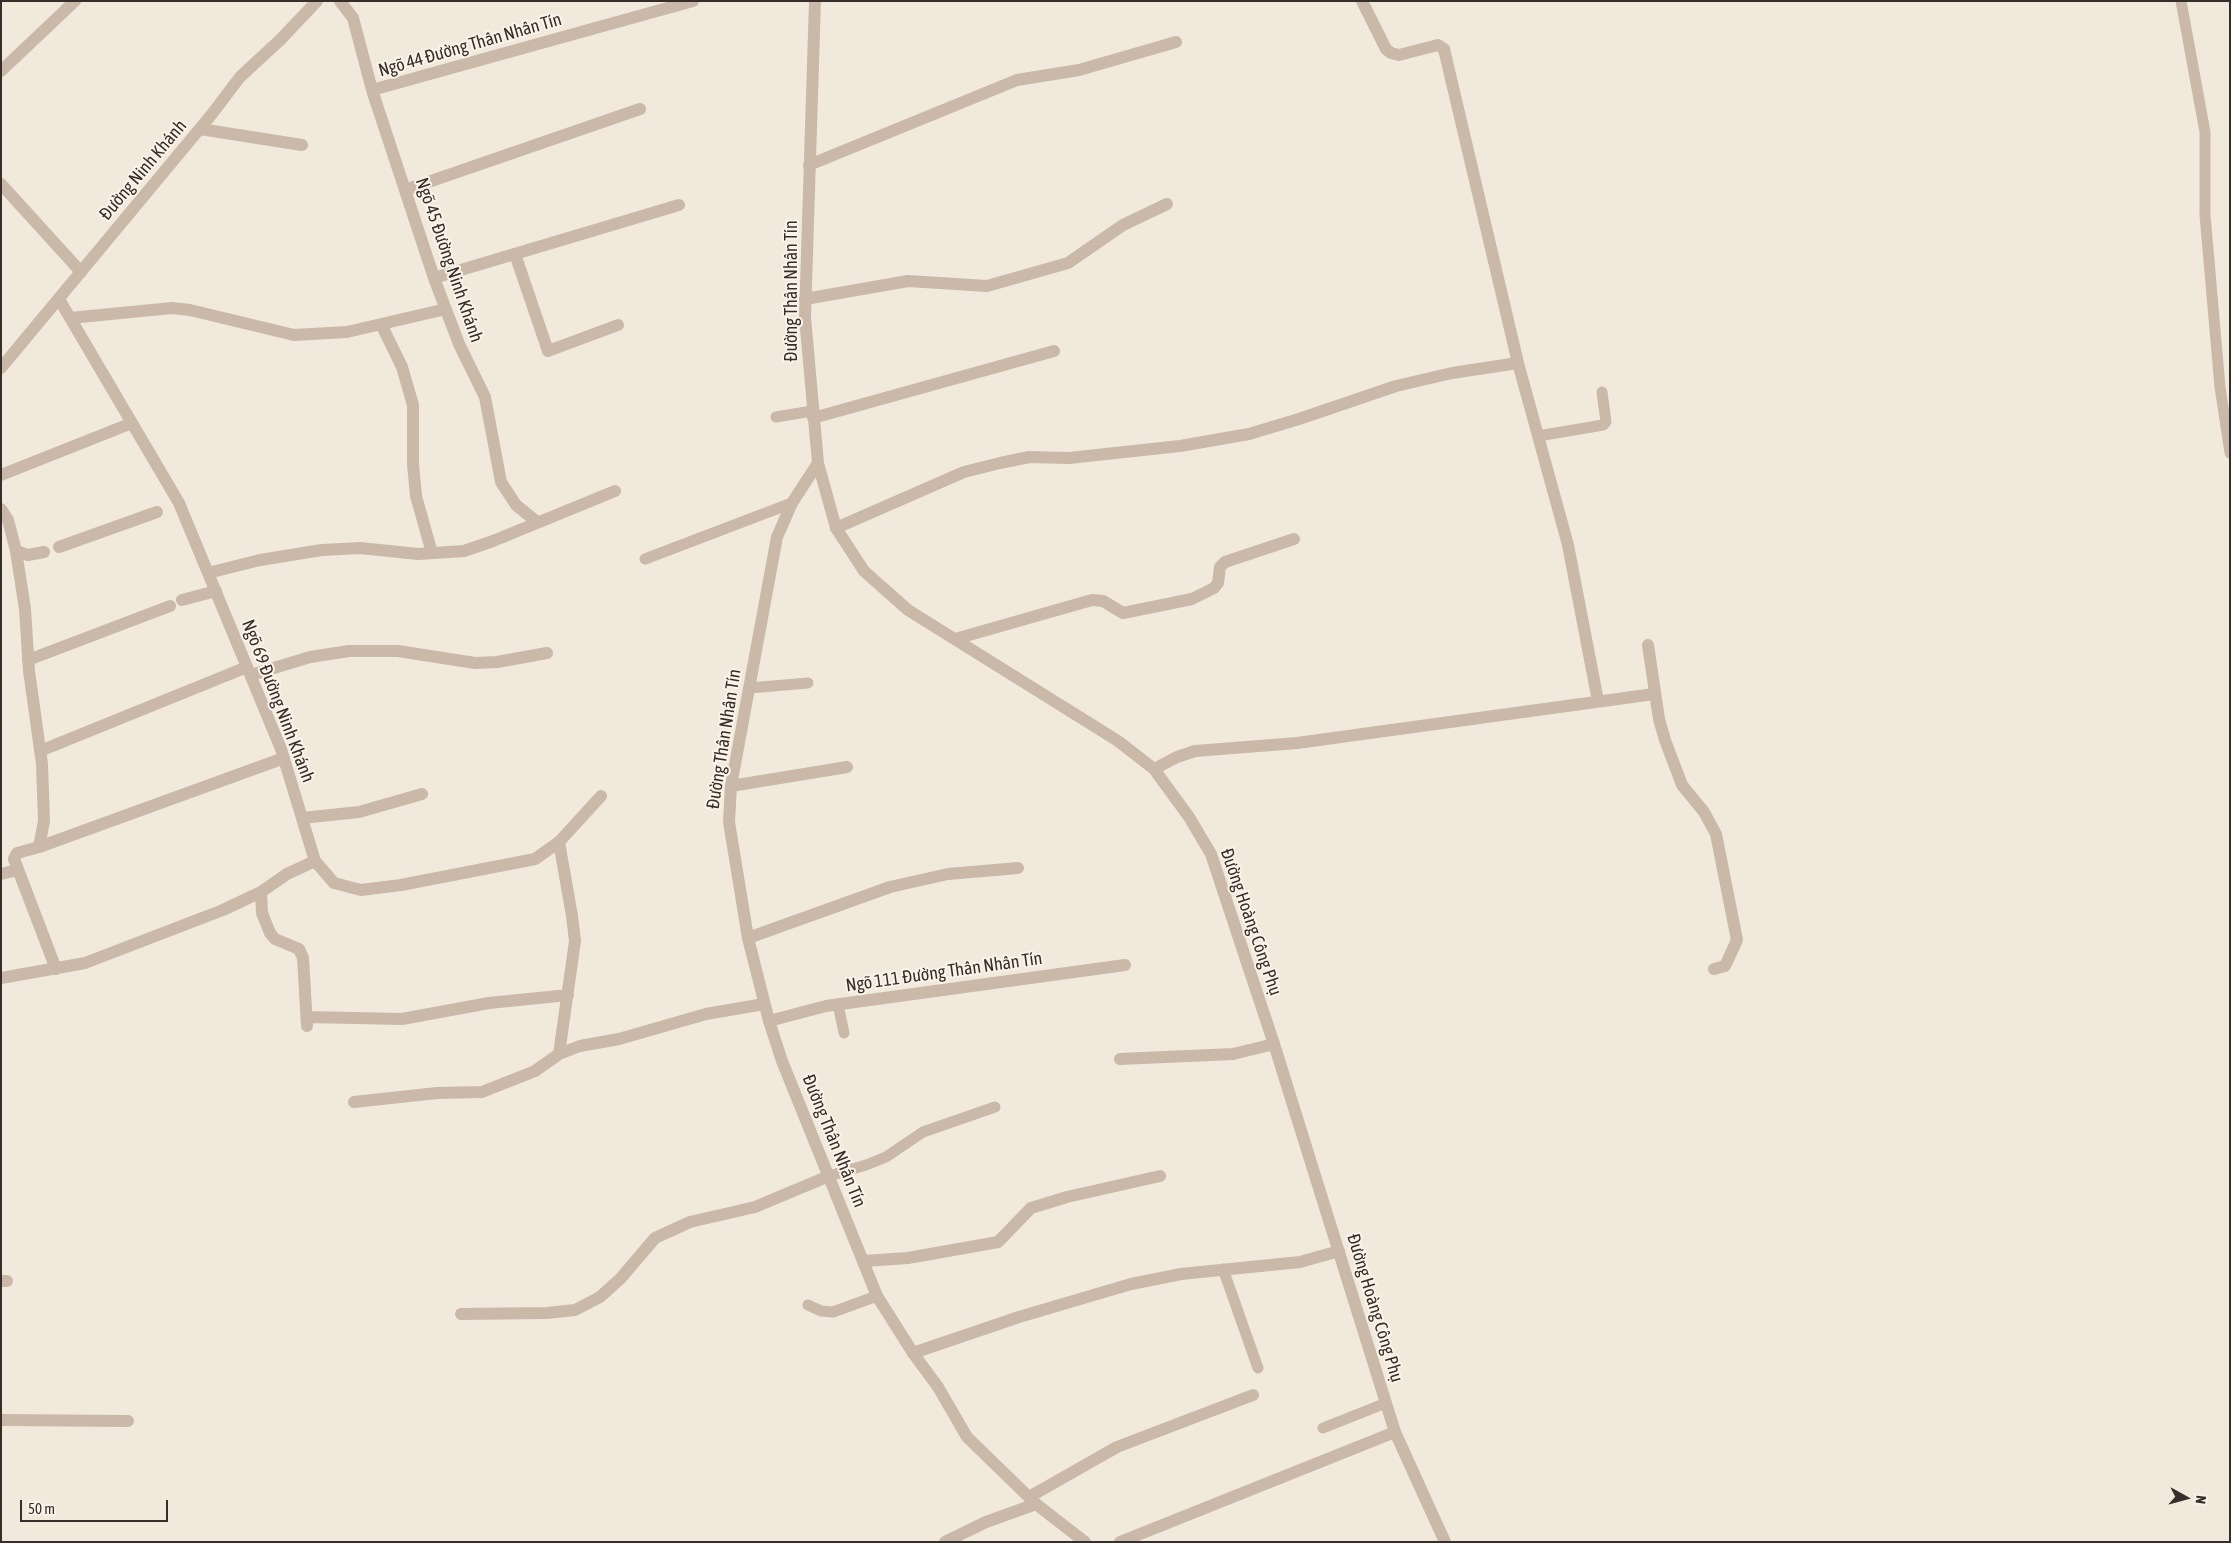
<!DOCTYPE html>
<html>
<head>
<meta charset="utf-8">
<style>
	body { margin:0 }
	#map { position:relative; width:2231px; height:1543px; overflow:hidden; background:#f2e9dd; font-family:"Asap Condensed",sans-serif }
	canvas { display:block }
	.frame { position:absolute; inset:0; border:2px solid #372e29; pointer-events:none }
	.north { position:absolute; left:2161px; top:1473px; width:50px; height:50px; -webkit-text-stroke:4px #f9f3e9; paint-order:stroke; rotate:97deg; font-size:14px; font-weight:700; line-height:20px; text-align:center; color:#372e29 }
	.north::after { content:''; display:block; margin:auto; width:18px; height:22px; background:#372e29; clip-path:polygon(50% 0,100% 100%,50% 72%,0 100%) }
	.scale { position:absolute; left:20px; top:1500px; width:148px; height:22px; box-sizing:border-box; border:2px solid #372e29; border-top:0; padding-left:6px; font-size:15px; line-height:18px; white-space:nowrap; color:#372e29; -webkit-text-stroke:4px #f9f3e9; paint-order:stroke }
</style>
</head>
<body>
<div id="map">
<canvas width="2231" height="1543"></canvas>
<div class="frame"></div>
<div class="north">N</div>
<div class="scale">50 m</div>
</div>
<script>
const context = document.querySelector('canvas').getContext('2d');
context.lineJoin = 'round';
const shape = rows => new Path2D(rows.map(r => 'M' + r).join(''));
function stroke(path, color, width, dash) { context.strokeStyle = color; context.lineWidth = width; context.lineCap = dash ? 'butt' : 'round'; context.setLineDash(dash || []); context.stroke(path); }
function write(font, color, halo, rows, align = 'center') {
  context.font = font + ' "Asap Condensed",sans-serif'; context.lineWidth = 4; context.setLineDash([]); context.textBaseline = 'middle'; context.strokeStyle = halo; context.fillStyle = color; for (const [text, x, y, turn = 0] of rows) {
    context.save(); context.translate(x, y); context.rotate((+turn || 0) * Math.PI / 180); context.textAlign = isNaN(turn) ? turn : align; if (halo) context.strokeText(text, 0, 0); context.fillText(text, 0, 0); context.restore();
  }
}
stroke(shape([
	[2181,1,2205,132,2205,215,2220,387,2230,453],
	[776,417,812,411],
	[1538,436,1603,425,1606,422,1602,392],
	[645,559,792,503],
	[749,688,808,683],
	[838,1004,844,1033],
	[829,1176,866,1165,886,1157,923,1132,995,1107],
	[1223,1269,1258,1368],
	[808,1305,821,1311,833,1312,877,1296],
	[1323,1428,1386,1403]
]), '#cab9a9', 11);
stroke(shape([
	[340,1,353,18,372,90,434,278,459,344,485,397,501,482,516,505,537,522],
	[1362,1,1386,49,1391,53,1399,55,1438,45,1444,49,1518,363,1568,545,1598,701],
	[1,71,75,1],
	[372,90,693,1],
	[200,129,302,145],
	[809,165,1017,80,1079,70,1176,42],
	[1,184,81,272],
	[405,190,640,109],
	[515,254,548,351,618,325],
	[434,278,679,205],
	[59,299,179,503,281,749,315,861,334,883,361,890,401,885,535,859,559,842,601,796],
	[805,299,908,281,987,286,1068,263,1123,225,1167,204],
	[70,318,172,308,190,310,294,335,347,332,446,309],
	[381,324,402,367,413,405,413,464,416,496,432,553],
	[813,418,1054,351],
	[1,475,132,423],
	[1,509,8,520,16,551,25,609,29,671,42,764,44,821,39,847,17,853,14,859,56,969],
	[836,528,964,472,1000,463,1029,457,1069,458,1180,446,1249,434,1299,419,1396,386,1452,373,1518,363],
	[59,547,157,512],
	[16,551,28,555,44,552],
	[208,573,260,560,322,550,360,548,418,554,464,551,493,541,615,491],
	[182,600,216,591],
	[955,639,1092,600,1103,601,1123,613,1192,599,1214,588,1218,583,1220,567,1225,562,1294,539],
	[1648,645,1659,719,1665,740,1682,785,1704,812,1716,834,1737,940,1725,966,1714,969],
	[28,660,170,606],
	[251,675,310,657,349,651,398,651,475,663,497,662,547,653],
	[40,751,247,667],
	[1154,769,1177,757,1195,751,1297,743,1654,694],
	[731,786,847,767],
	[302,818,359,812,422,794],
	[39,847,284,758],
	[1,874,18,870],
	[261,892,262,913,270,933,275,939,299,949,303,958,307,1026],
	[748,938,890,887,948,874,1018,868],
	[1,978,85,963,223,910,261,892,287,874,315,861],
	[307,1017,402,1019,489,1003,568,995],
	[769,1021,826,1006,1125,965],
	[559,1054,575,941,572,916,559,842],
	[1120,1059,1233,1054,1274,1044],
	[354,1102,437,1093,482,1092,535,1071,559,1054,580,1046,619,1039,706,1014,764,1004],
	[864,1261,908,1258,998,1242,1031,1208,1067,1197,1160,1176],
	[1,1281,7,1281],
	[461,1314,547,1313,575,1310,600,1297,621,1278,655,1238,690,1222,755,1207,829,1176],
	[913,1353,1019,1317,1131,1284,1181,1274,1300,1262,1339,1251],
	[1,1420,128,1421],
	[1029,1497,1117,1447,1253,1395],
	[945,1542,986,1522,1036,1504],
	[1120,1542,1395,1432]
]), '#cab9a9', 12);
stroke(shape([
	[815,1,805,317,818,463,792,503,777,537,731,786,729,822,748,938,769,1021,782,1061,877,1296,913,1353,938,1387,967,1437,1036,1504,1085,1542],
	[1,368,212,114,240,77,280,40,317,1],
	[818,463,836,528,864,571,908,610,1118,741,1154,769,1189,817,1211,854,1274,1044,1395,1432,1445,1542]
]), '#cab9a9', 12);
write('18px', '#372e29', '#f9f3e9', [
	["Ngõ 44 Đường Thân Nhân Tín",470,45,-16],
	["Đường Ninh Khánh",143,170,-50],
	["Ngõ 45 Đường Ninh Khánh",449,260,71],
	["Đường Thân Nhân Tín",791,291,-90],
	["Ngõ 69 Đường Ninh Khánh",278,701,69],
	["Đường Thân Nhân Tín",724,739,-81],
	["Đường Hoàng Công Phụ",1251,922,71],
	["Ngõ 111 Đường Thân Nhân Tín",944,972,-8],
	["Đường Thân Nhân Tín",834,1141,68],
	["Đường Hoàng Công Phụ",1375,1308,73]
]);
</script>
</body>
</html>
